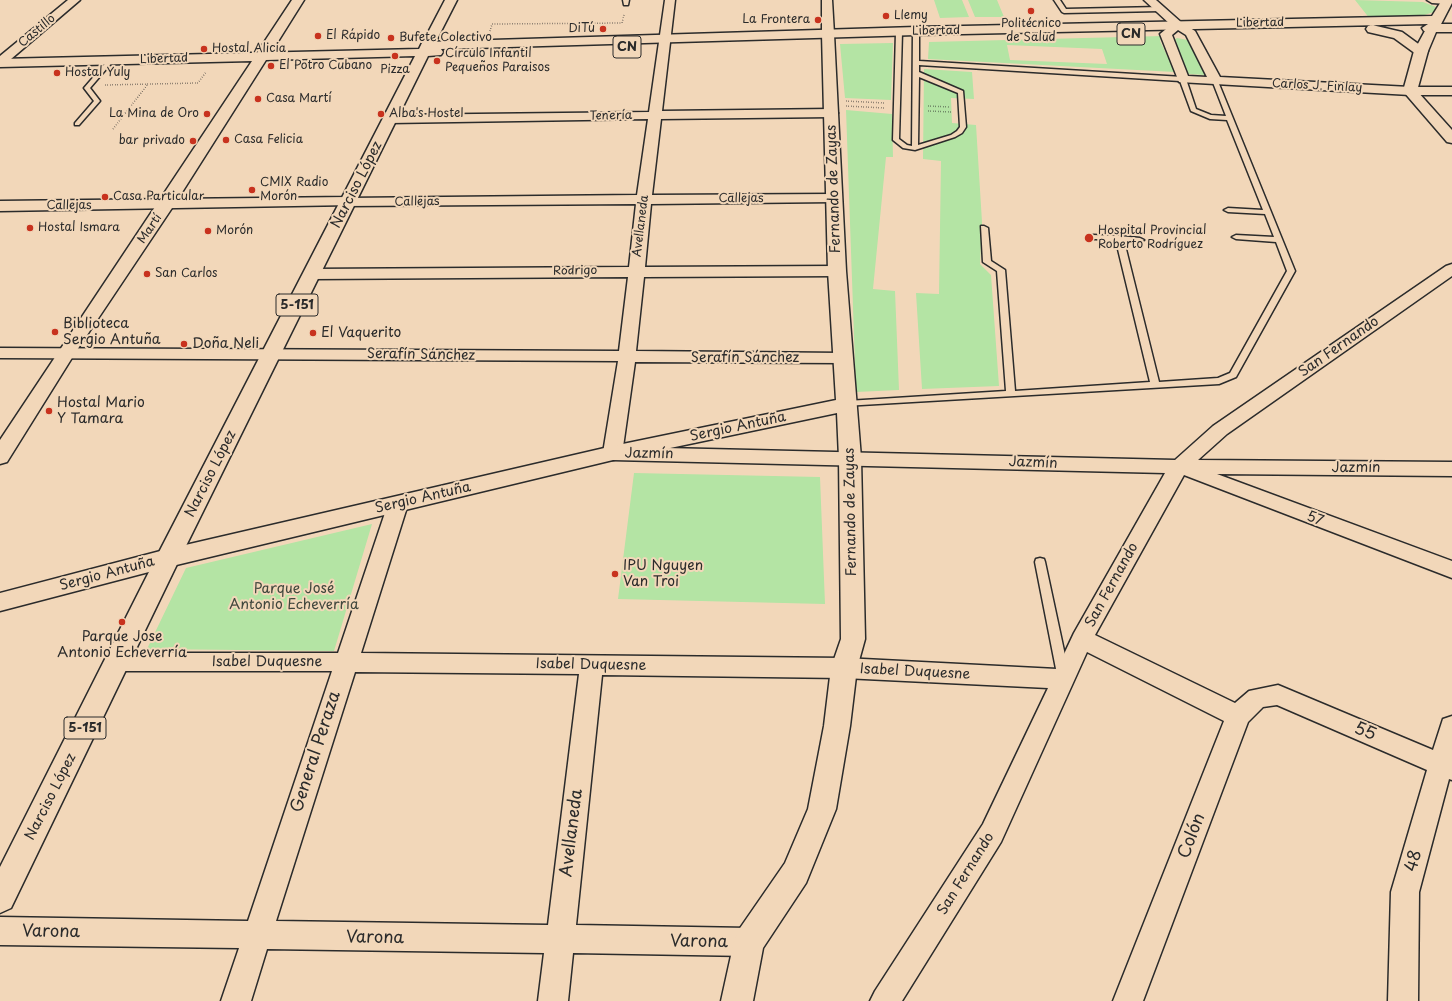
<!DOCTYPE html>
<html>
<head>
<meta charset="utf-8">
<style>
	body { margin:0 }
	canvas { display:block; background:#f2d7b9 }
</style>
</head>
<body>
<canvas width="1452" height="1001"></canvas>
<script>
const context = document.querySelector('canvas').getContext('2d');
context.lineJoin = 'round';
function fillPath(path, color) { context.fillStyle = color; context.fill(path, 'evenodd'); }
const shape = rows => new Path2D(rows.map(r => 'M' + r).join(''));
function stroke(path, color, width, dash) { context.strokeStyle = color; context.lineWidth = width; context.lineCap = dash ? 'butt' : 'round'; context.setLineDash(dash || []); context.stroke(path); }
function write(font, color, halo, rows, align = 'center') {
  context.font = font + ' "Playpen Sans",sans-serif'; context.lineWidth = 4; context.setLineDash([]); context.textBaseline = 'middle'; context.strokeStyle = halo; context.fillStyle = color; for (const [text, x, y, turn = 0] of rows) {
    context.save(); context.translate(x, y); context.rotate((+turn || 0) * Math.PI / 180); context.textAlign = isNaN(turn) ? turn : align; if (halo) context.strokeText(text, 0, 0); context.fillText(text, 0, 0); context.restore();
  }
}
fillPath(shape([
	[934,0,962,0,969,17,940,18],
	[968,0,997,0,1004,17,975,17],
	[1355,0,1423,2,1436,7,1434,12,1418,17,1370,19],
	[1162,36,1160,41,1175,72,928,59,929,42],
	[1007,45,1102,49,1107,64,1010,60],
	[1177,38,1188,40,1205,75,1188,74,1175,39],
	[893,43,891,100,845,98,840,44],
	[924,69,972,72,974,99,951,98,952,123,976,125,982,222,980,264,991,275,999,386,922,389,916,293,939,294,941,161,923,159],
	[846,110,892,114,893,157,886,157,873,289,895,291,899,390,856,392],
	[634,473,820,477,825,604,618,599],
	[372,524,334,651,147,649,186,568]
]), '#b4e4a4');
const lane = shape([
	[623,0,629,0,628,5,624,5,623,0],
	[1054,0,1060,0,1066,9,1160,7,1163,9,1160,11,1064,13,1062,12,1054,0],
	[916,29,919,31,919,61,1183,77,1186,79,1196,109,1211,115,1226,116,1212,80,1217,79,1295,271,1236,377,1219,384,844,406,842,404,844,402,847,401,1006,391,997,271,983,262,981,226,984,226,988,228,991,261,1005,270,1015,391,1150,382,1116,241,1096,239,1093,239,1093,235,1119,236,1140,238,1144,240,1140,242,1124,241,1159,382,1218,378,1230,373,1287,271,1276,242,1236,239,1232,237,1236,235,1274,237,1265,214,1228,212,1224,210,1228,208,1263,210,1227,120,1210,119,1191,111,1180,81,919,65,919,72,963,91,966,127,962,133,955,137,915,150,903,148,893,140,896,32,899,30,902,32,899,139,907,145,912,146,913,31,916,29],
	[919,77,958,93,960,127,957,131,951,135,918,145,919,77],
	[109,59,114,60,90,88,100,101,79,125,75,125,75,123,94,101,84,88,109,59],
	[1040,558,1044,559,1045,562,1069,674,1067,677,1063,679,1059,677,1057,674,1035,562,1036,559,1040,558]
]);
const street = shape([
	[68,0,80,0,4,65,0,66,0,56,68,0],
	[665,0,675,0,662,111,832,109,838,113,832,117,661,119,652,195,834,194,839,195,841,198,839,201,834,202,651,204,645,267,837,266,843,268,845,271,843,274,837,276,644,277,636,351,842,353,848,354,851,358,848,362,842,363,635,362,623,447,1175,460,1213,426,1446,266,1452,264,1452,276,1227,434,1198,460,1452,462,1452,476,1217,474,1452,561,1452,578,1184,475,1095,635,1235,703,1249,691,1278,685,1433,750,1443,719,1452,716,1452,780,1449,779,1419,892,1418,1001,1388,1001,1391,892,1427,770,1277,705,1263,707,1248,722,1143,1001,1113,1001,1224,721,1087,652,1001,842,902,1001,870,1001,875,991,983,824,1048,688,844,678,602,675,576,925,749,928,759,932,763,942,759,952,749,956,573,953,568,1001,538,1001,544,953,267,949,251,1001,221,1001,239,948,0,945,0,917,248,921,332,671,118,671,110,669,107,662,110,655,118,653,338,653,388,504,391,499,398,497,405,499,408,504,361,653,844,658,1057,669,1074,633,1165,473,613,460,606,458,603,453,618,361,0,358,0,348,619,351,628,277,313,279,307,277,305,274,307,271,313,269,629,267,636,204,347,206,342,205,340,202,342,199,347,198,637,195,648,119,390,123,383,119,390,115,649,112,665,0],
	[355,672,579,674,548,925,276,921,355,672],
	[822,0,832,0,834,34,828,37,822,34,822,0],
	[1144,0,1156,0,1182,23,1195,31,1220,77,1410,87,1452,87,1452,95,1410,95,1179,82,1160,34,1171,25,1144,0],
	[1178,30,1186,35,1207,77,1188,76,1172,35,1178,30],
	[1427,0,1452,0,1452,2,1447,4,1432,3,1427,0]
]);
const secondary = shape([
	[292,0,304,0,267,59,257,59,255,56,292,0],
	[445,0,457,0,432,49,422,49,421,46,445,0],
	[1433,24,1452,24,1452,32,1436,32,1428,51,1417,91,1452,130,1452,143,1447,142,1403,91,1414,51,1426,29,1429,25,1433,24],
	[828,30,834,34,846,271,861,458,865,639,857,668,850,726,836,809,806,883,763,948,753,1001,721,1001,734,942,738,931,785,863,808,809,824,726,831,668,841,639,839,458,837,413,613,460,168,567,0,611,0,593,168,549,613,446,836,400,828,271,822,34,828,30],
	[347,197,353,199,355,202,353,205,0,211,0,201,347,197]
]);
const primary = shape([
	[1442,0,1452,0,1452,3,1439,28,1433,32,1424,31,1422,28,1428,24,916,35,441,49,443,52,441,55,428,56,180,558,11,908,0,913,0,867,156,558,415,56,266,60,174,205,75,353,7,462,0,464,0,440,252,61,0,67,0,59,419,49,422,43,427,42,916,27,1432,16,1442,0],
	[1372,25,1402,32,1428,51,1426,54,1416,54,1394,38,1368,32,1366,29,1368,26,1372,25]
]);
stroke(lane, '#2b2b2b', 3);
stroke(street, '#2b2b2b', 3);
stroke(secondary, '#2b2b2b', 3);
stroke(primary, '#2b2b2b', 3);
stroke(shape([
	[490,31,492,24,622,23,624,15],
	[105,85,198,83,206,72],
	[846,101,885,103],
	[846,106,885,108],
	[928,106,949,107],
	[928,111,951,112],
	[113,129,148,84]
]), '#2b2b2b', 1.5, [0.5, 2]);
fillPath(lane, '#f2d7b9');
fillPath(street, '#f2d7b9');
fillPath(secondary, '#f2d7b9');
fillPath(primary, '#f2d7b9');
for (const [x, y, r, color] of [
	[1031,11,4,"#c8321e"],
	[886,16,4,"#c8321e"],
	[818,20,4,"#c8321e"],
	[603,29,4,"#c8321e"],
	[318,36,4,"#c8321e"],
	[391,38,4,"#c8321e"],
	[204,49,4,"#c8321e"],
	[395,56,4,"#c8321e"],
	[437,61,4,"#c8321e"],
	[271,66,4,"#c8321e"],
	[57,73,4,"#c8321e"],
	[258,99,4,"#c8321e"],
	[207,114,4,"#c8321e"],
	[381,114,4,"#c8321e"],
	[226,140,4,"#c8321e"],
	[193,141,4,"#c8321e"],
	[252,190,4,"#c8321e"],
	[105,197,4,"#c8321e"],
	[30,228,4,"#c8321e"],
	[208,231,4,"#c8321e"],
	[1089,238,5,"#c8321e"],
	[147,274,4,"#c8321e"],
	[55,332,4,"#c8321e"],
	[313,333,4,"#c8321e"],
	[184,344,4,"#c8321e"],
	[49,411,4,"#c8321e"],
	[615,574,4,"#c8321e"],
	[122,622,4,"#c8321e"]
]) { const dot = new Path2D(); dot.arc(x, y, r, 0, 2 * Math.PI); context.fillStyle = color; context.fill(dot); stroke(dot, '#f2d7b9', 1.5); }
write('12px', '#2b2b2b', '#f2d7b9', [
	["Llemy",894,16],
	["La Frontera",810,20,"right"],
	["Politécnico",1031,24,"center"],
	["de Salud",1031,38,"center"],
	["DiTú",595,29,"right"],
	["El Rápido",326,36],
	["Bufete Colectivo",399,38],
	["Hostal Alicia",212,49],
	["Círculo Infantil",445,54],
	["Pequeños Paraisos",445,68],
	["El Potro Cubano",279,66],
	["Pizza",395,70,"center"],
	["Hostal Yuly",65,73],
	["Casa Martí",266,99],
	["La Mina de Oro",199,114,"right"],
	["Alba's Hostel",389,114],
	["Casa Felicia",234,140],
	["bar privado",185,141,"right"],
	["CMIX Radio",260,183],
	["Morón",260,197],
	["Casa Particular",113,197],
	["Hostal Ismara",38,228],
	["Morón",216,231],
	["Hospital Provincial",1098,231],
	["Roberto Rodríguez",1098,245],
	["San Carlos",155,274]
], 'left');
write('12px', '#2b2b2b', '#f2d7b9', [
	["Libertad",1260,23,-1],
	["Castillo",37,31,-40],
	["Libertad",936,31,-1],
	["Libertad",164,59,-2],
	["Carlos J. Finlay",1317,86,3],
	["Tenería",611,116,-1],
	["Callejas",741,199],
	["Callejas",417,202,-1],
	["Callejas",69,206],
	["Avellaneda",641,226,-83],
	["Martí",150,229,-56],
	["Rodrigo",575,271,-1]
]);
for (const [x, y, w] of [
	[1131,34,28],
	[627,47,28],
	[297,305,42],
	[85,728,42]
]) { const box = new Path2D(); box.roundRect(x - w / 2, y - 11, w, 22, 3); context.fillStyle = '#f2d7b9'; context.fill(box); stroke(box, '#2b2b2b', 1); }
write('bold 13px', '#2b2b2b', null, [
	["CN",1131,34],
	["CN",627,47],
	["5-151",297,305],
	["5-151",85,728]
]);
write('14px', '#2b2b2b', '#f2d7b9', [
	["Narciso López",357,185,-63],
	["Fernando de Zayas",834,189,-92],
	["San Fernando",1339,347,-35],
	["Serafín Sánchez",421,355,1],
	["Serafín Sánchez",745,358],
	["Sergio Antuña",738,427,-12],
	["Jazmín",649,454,1],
	["Jazmín",1033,463,2],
	["Jazmín",1356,468],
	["Narciso López",211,474,-63],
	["Sergio Antuña",423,498,-13],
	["Fernando de Zayas",851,512,-91],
	["57",1315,519,21],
	["Sergio Antuña",107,574,-15],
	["San Fernando",1112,585,-61],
	["Isabel Duquesne",267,662],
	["Isabel Duquesne",591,665,1],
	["Isabel Duquesne",915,672,3],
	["Narciso López",51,797,-63],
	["San Fernando",966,874,-58]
]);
write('14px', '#2b2b2b', '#f2d7b9', [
	["Biblioteca",63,324],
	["Sergio Antuña",63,340],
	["El Vaquerito",321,333],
	["Doña Neli",192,344],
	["Hostal Mario",57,403],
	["Y Tamara",57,419],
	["IPU Nguyen",623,566],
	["Van Troi",623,582],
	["Parque Jose",122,637,"center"],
	["Antonio Echeverría",122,653,"center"]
], 'left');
write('14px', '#40473d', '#f2d7b9', [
	["Parque José",294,589],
	["Antonio Echeverría",294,605]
]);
write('17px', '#2b2b2b', '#f2d7b9', [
	["55",1365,732,23],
	["General Peraza",316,752,-72],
	["Avellaneda",572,833,-83],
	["Colón",1192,836,-69],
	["48",1414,861,-74],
	["Varona",51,932,1],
	["Varona",375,938,1],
	["Varona",699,942,1]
]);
</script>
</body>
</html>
